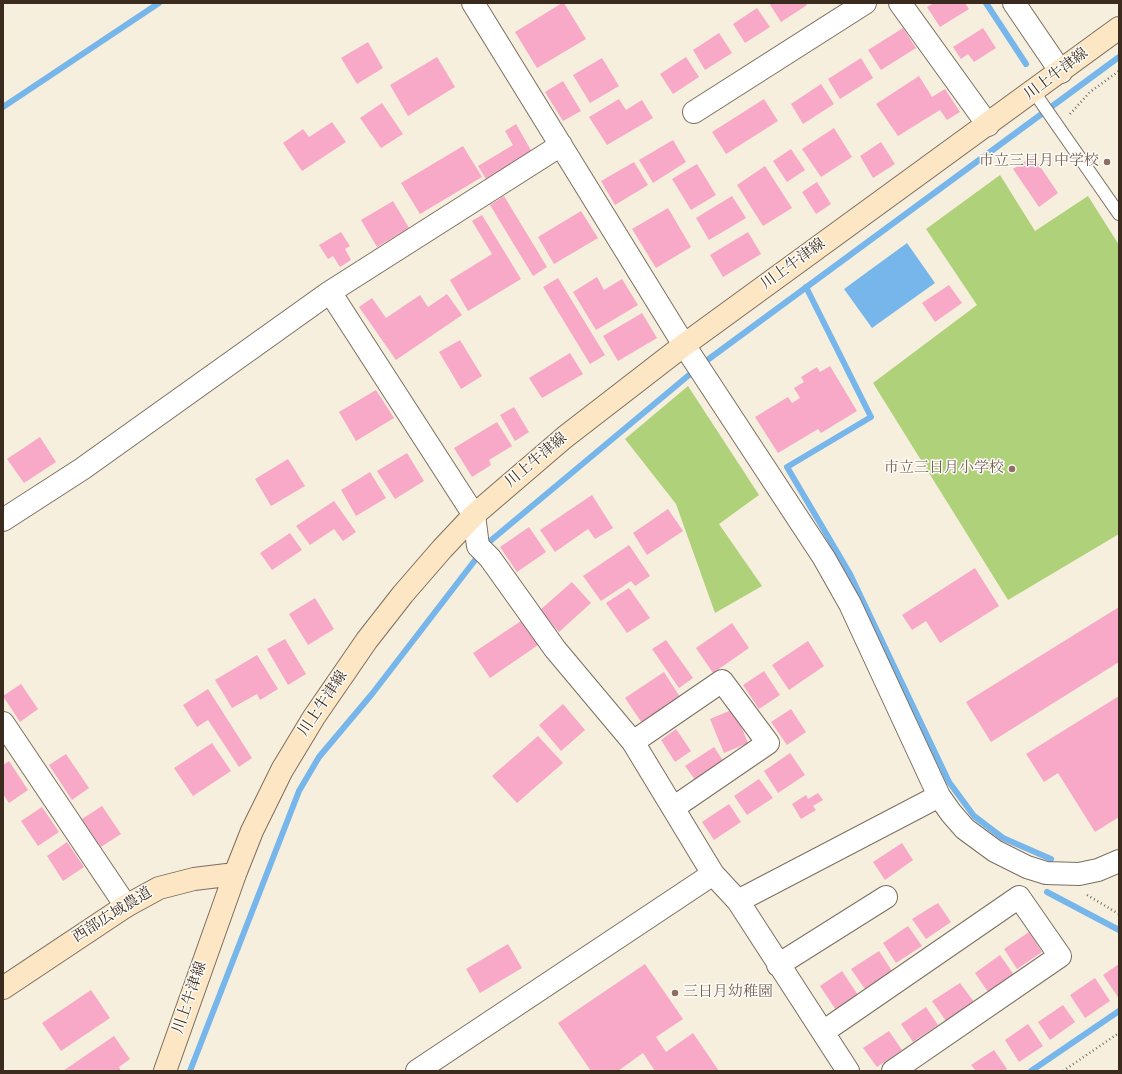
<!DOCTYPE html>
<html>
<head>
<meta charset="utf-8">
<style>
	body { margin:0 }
	#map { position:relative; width:1122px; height:1074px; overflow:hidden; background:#f6efdd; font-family:Vollkorn,serif }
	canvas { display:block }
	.frame { position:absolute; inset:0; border:4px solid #3b2a1e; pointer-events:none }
</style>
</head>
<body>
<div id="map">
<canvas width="1122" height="1074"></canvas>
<div class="frame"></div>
</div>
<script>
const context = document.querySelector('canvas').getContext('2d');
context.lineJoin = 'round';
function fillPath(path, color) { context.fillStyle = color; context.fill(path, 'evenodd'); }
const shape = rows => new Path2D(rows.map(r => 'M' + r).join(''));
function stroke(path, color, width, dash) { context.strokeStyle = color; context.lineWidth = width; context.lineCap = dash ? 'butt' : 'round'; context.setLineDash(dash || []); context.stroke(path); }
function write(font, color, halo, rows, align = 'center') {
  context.font = font + ' Vollkorn,"Noto Serif JP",serif'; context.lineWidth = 3; context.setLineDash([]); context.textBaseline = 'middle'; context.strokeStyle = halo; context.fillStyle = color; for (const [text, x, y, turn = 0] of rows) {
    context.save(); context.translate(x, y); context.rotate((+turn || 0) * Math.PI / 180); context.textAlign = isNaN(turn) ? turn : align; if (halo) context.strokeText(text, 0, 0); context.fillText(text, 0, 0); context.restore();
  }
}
fillPath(shape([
	[1000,175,1035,231,1088,196,1119,245,1119,534,1008,600,873,383,977,305,926,229],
	[688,386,759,495,719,524,762,586,715,613,676,504,625,439]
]), '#afd179');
fillPath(shape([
	[907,243,935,283,872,328,844,289]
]), '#77b6ea');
stroke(shape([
	[986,3,1026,64],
	[3,107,159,3],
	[806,287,871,417,787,467,850,574,949,782,974,816,1003,838,1051,859],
	[702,364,1119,57],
	[1047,892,1119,930],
	[190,1071,299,791,319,757,372,694,489,542,695,370],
	[1031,1071,1119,1011]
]), '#77b6ea', 6);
fillPath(shape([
	[562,3,564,3,586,39,537,68,515,32],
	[769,3,805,3,807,5,781,22],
	[934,3,965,3,969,9,940,27,927,7],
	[757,8,770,27,745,43,733,24],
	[903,28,916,48,881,70,868,50],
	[983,28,996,48,974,62,968,54,961,59,953,47],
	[719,33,732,53,705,70,693,50],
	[368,42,383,68,357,84,341,58],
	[437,57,455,87,408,116,390,85],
	[686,57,699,77,673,94,660,74],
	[602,58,619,86,590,103,573,75],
	[861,58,873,78,840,99,828,79],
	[919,76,932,97,945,89,960,112,947,120,940,110,898,136,876,104],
	[563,81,581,111,563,121,545,92],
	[821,84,834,104,803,124,791,104],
	[619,99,626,110,642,100,653,118,607,145,589,117],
	[764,99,778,121,726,154,712,132],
	[382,103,403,134,381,148,360,118],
	[332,122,346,142,302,171,283,143,303,129,309,137],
	[516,124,532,152,486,179,478,166,513,145,505,131],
	[834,128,852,157,821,177,802,149],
	[673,140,686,162,653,183,639,160],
	[881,142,895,164,873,178,860,156],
	[463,146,482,177,420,214,401,183],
	[791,149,805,170,787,182,773,161],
	[1033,156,1058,193,1039,207,1013,169],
	[634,162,648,185,615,205,601,181],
	[697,164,716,195,691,210,672,179],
	[765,166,792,208,763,226,737,185],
	[817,182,831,204,816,214,802,192],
	[504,196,547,267,533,276,490,205],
	[732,196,746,218,709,240,696,218],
	[393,201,409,228,377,247,361,220],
	[668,208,691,247,656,268,632,229],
	[581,211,598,238,554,264,538,237],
	[482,215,521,279,468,311,450,280,492,254,472,221],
	[341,232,350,246,345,249,351,260,340,267,333,256,328,259,319,245],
	[748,232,761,254,723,277,710,255],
	[597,277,604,290,622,279,638,305,596,330,573,292],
	[558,278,605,355,590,364,543,287],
	[949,285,962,303,935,322,922,303],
	[447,294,462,315,396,360,359,307,372,298,386,318,420,295,428,307],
	[642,313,657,338,618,361,603,336],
	[460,340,482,376,461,389,439,352],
	[570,353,583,374,542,398,529,378],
	[830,366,857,411,821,433,818,429,778,453,755,417,788,397,792,403,800,398,794,388,804,382,801,377,817,367,820,372],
	[376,390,394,418,356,441,339,412],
	[514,407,529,432,515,441,500,415],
	[497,422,512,446,489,460,491,465,472,477,454,448],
	[40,437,56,462,24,483,7,459],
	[407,453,424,481,395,499,377,471],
	[288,459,305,486,271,506,255,479],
	[370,472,386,498,356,516,341,490],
	[592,495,613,528,595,539,588,529,555,552,540,530],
	[334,501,356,532,343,541,334,529,310,545,296,526],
	[668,509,683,531,647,555,633,533],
	[529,527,546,552,517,572,500,547],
	[290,533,302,550,272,570,260,553],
	[629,545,650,576,635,586,631,581,601,601,583,576],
	[975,568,999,606,940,643,926,621,912,630,902,615],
	[572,582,591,603,559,632,540,610],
	[629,588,650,618,627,633,606,603],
	[315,598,334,629,308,645,289,614],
	[1119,607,1119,662,991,742,966,702],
	[524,619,541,643,490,678,473,653],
	[732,623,749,648,713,673,696,648],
	[285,639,306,674,288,685,267,649],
	[666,640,693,678,679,688,652,649],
	[808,641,824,666,789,690,772,665],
	[257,655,278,689,260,700,257,694,232,708,215,680],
	[764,671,780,695,759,709,743,685],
	[664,672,680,697,642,723,625,698],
	[21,684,38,709,20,722,3,696],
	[208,689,252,758,239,767,208,720,197,727,183,705],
	[1119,696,1119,817,1095,832,1058,773,1044,782,1026,754],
	[563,704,585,730,561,751,539,725],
	[734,709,748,743,724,753,710,719],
	[791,709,806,732,787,745,771,722],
	[676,729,691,751,675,762,661,740],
	[538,736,563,763,517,803,492,776],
	[212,743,231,771,193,796,174,768],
	[714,747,724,762,696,781,685,766],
	[790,753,805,775,778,793,764,771],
	[66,754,89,788,72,800,49,765],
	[9,761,28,790,9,803,3,794,3,765],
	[759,779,773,798,747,815,734,796],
	[818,793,823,800,813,806,816,810,801,819,792,804,806,795,808,799],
	[729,804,741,822,714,840,702,822],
	[102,806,121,834,101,847,82,819],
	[42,807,59,832,38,846,21,821],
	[67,842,84,867,63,881,47,856],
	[902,843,913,860,885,880,873,862],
	[938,903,951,922,926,939,912,919],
	[908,926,922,946,896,963,883,943],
	[1029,932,1042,952,1017,969,1004,949],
	[508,944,522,968,480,993,466,969],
	[879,951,892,971,865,989,851,969],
	[1000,955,1014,975,988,992,975,973],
	[645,964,683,1019,656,1037,666,1052,693,1033,719,1071,655,1071,643,1053,618,1071,591,1071,558,1023],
	[1119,964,1119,996,1118,997,1103,975],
	[842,971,858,995,836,1010,820,986],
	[1095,978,1110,1001,1085,1018,1070,995],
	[960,983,974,1002,946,1021,932,1001],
	[91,990,110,1018,61,1051,42,1023],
	[1063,1005,1075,1022,1050,1040,1038,1022],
	[926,1007,938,1025,913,1042,901,1024],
	[1028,1024,1043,1046,1019,1062,1005,1040],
	[889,1031,902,1050,877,1067,863,1048],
	[114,1036,130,1059,119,1067,121,1071,63,1071],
	[994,1050,1007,1069,1004,1071,976,1071,971,1065]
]), '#f8a9c7');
const lane = shape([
	[1034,92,1119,214]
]);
const street = shape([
	[473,3,684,345,824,558,850,604,939,796,951,813,965,829,995,851,1027,867,1046,873,1079,874,1098,870,1119,861],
	[900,3,988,125],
	[1014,3,1061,72],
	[694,112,865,3],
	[330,292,474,515,478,546,490,558,555,649,633,742,713,874,738,901,848,1071],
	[3,520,82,469,330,292,561,145],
	[3,723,126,906],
	[633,742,722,681,768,743,673,808],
	[738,901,939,796],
	[778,965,886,897],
	[823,1032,1019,897,1060,956,893,1071],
	[417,1071,713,874]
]);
const secondary = shape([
	[3,988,126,906,159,888,194,879,235,874],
	[165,1071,235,874,252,831,282,770,314,717,367,640,403,594,442,549,474,515,565,437,684,345,1119,28]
]);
stroke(lane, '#7c6f61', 14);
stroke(street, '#7c6f61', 24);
stroke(secondary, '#7c6f61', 24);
stroke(shape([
	[1070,114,1090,92,1119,71],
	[1087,895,1119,914],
	[1063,1071,1119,1033]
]), '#7c6f61', 2.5, [1, 3]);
stroke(lane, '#fff', 12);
stroke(street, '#fff', 22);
stroke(secondary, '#fce6c4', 22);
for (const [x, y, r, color] of [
	[1107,162,4,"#8d6e63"],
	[1012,469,4,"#8d6e63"],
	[675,993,4,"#8d6e63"]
]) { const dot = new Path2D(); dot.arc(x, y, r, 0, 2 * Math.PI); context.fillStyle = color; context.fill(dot); stroke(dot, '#fdfcf7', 1.5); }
write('15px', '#3b2a1e', '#fdfcf7', [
	["川上牛津線",1057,75,-37],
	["川上牛津線",794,265,-36],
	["川上牛津線",537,461,-40],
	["川上牛津線",324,704,-56],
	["西部広域農道",113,916,-32],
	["川上牛津線",191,998,-71]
]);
write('15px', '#785e54', '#fdfcf7', [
	["市立三日月中学校",1099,162],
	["市立三日月小学校",1004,469],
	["三日月幼稚園",683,993,"left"]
], 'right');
</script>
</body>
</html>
